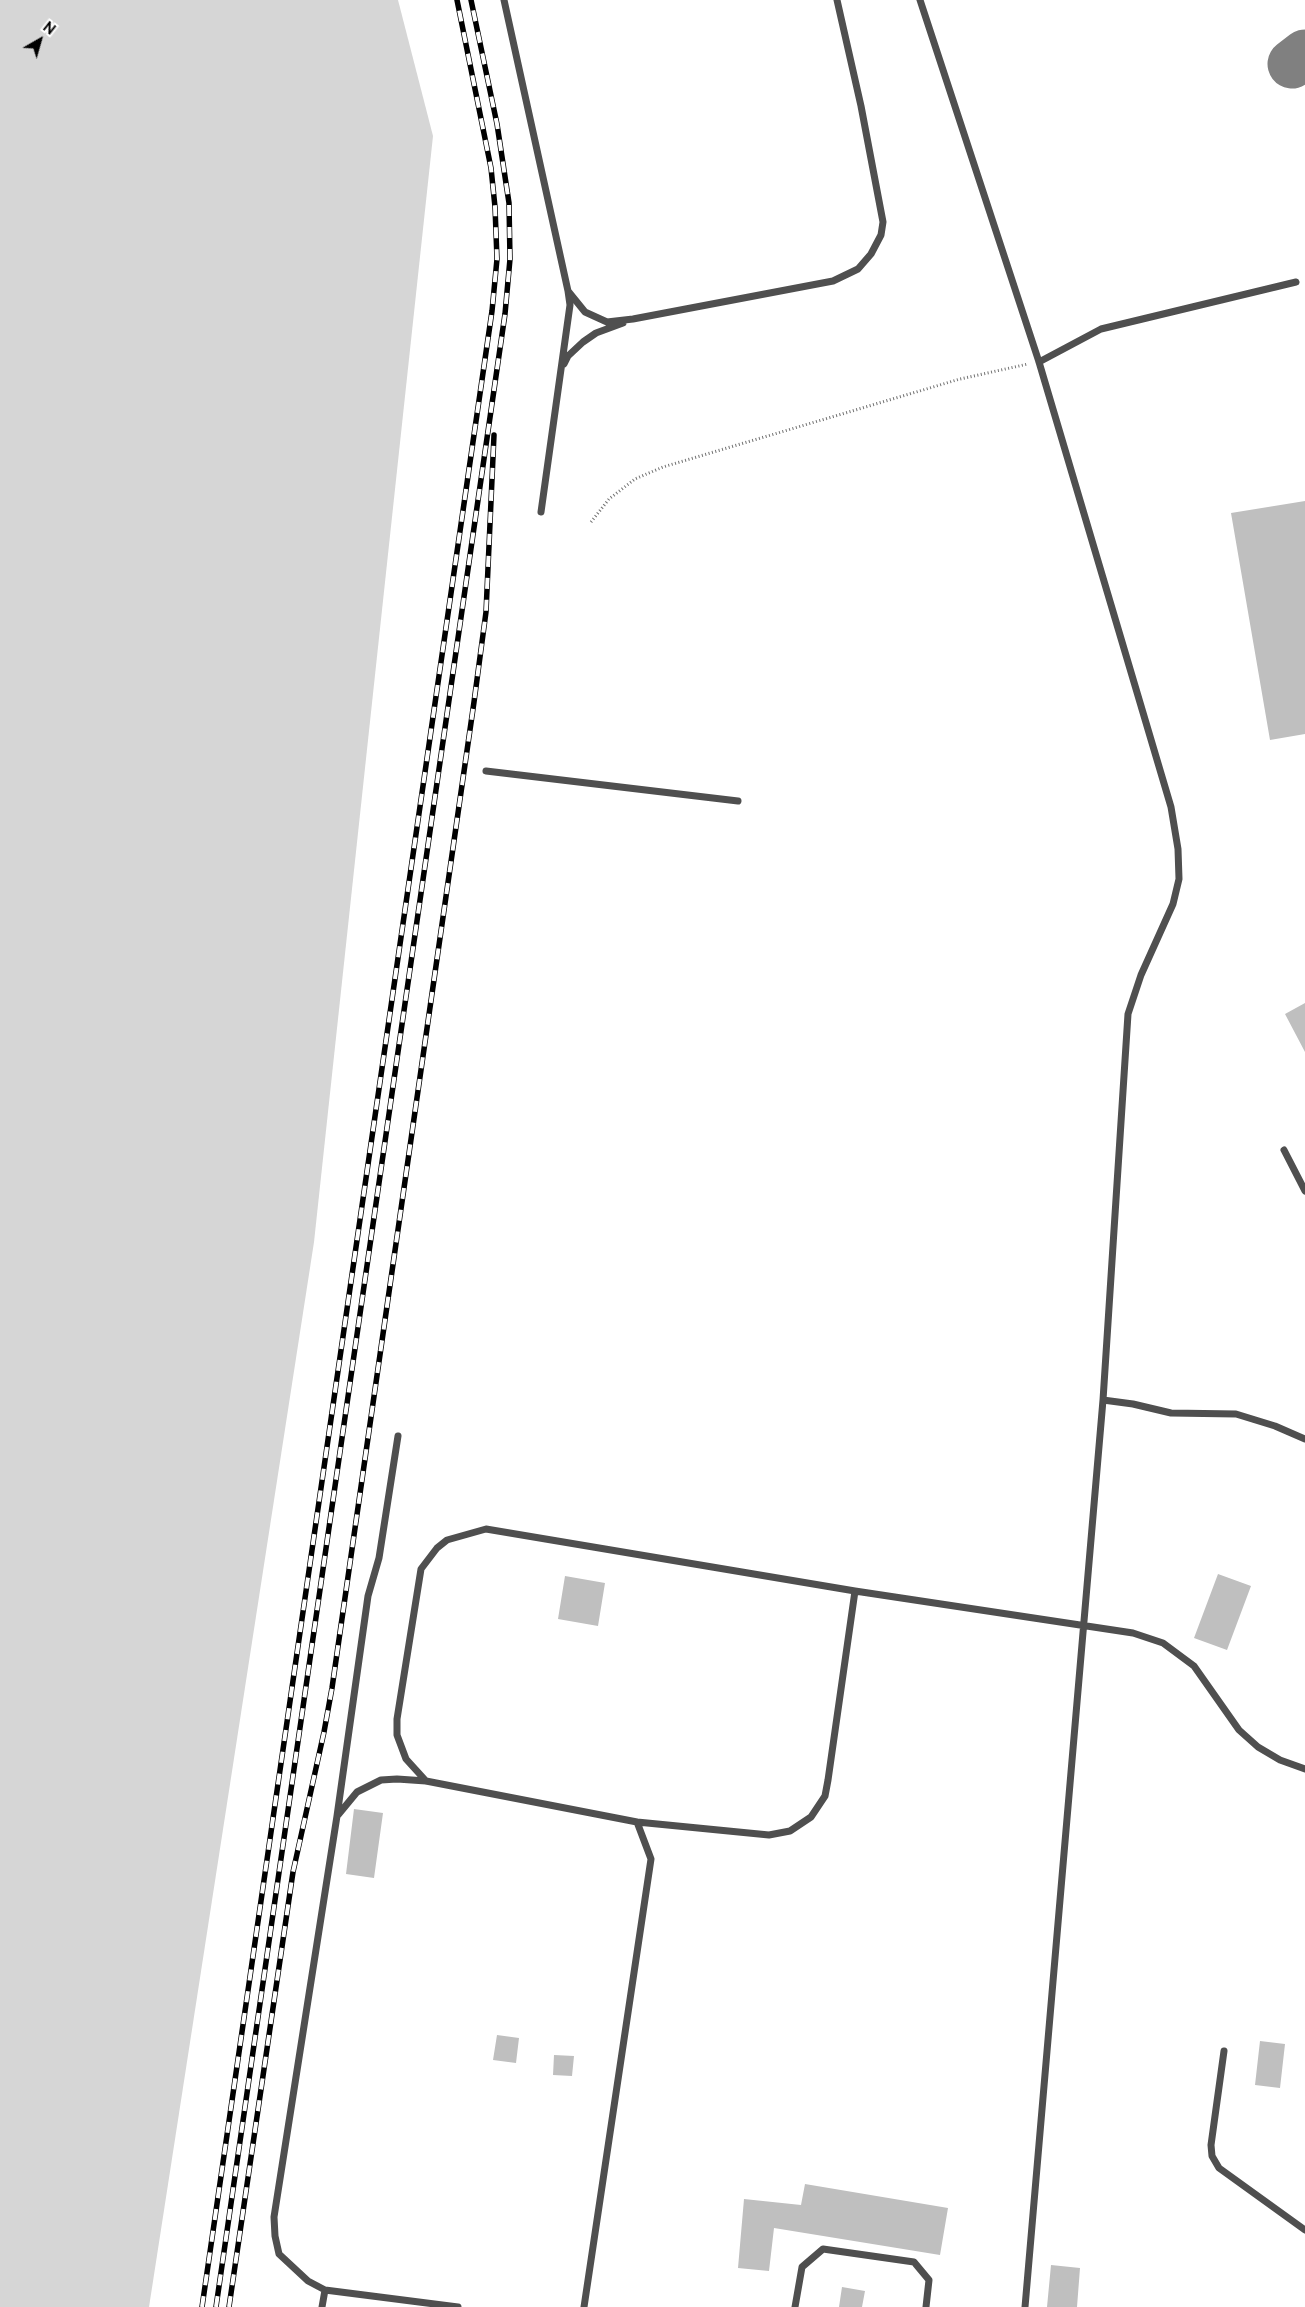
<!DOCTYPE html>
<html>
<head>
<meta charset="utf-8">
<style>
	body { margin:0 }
	#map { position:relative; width:1305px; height:2307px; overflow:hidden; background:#fff; font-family:Raleway,sans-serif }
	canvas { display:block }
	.north { position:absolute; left:15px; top:15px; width:50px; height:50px; -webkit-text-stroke:4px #fff; paint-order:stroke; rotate:38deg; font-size:14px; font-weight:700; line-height:20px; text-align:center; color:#000 }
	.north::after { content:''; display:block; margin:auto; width:18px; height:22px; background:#000; clip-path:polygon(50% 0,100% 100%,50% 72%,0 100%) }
</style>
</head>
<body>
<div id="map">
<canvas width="1305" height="2307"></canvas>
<div class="north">N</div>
</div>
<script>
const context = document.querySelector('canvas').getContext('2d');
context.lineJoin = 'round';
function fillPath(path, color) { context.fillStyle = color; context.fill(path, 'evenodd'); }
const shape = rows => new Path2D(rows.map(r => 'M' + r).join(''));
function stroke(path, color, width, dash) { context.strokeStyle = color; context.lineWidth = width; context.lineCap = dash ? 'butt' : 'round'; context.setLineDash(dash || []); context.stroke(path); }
fillPath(shape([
	[0,0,398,0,433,136,314,1242,149,2307,0,2307]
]), '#d6d6d6');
stroke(shape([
	[1292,64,1305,54]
]), '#808080', 49);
fillPath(shape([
	[1305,501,1305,734,1270,740,1231,513],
	[1305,1003,1305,1052,1285,1014],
	[1218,1574,1251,1586,1227,1650,1194,1638],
	[565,1576,605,1583,598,1626,558,1619],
	[354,1809,383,1813,374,1878,346,1874],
	[497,2035,519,2038,516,2063,493,2060],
	[1260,2041,1285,2044,1280,2088,1255,2085],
	[554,2055,574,2056,572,2076,553,2075],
	[805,2184,948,2208,940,2255,774,2228,769,2271,738,2268,744,2199,801,2205],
	[1051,2265,1080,2268,1077,2307,1047,2307],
	[842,2287,865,2291,862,2307,839,2307]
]), '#bfbfbf');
stroke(shape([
	[591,522,609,499,635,479,663,467,960,379,1028,364]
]), '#717171', 3, [1, 2.5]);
stroke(shape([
	[504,0,568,291,585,312,607,322,633,319,833,281,858,269,871,254,881,235,883,222,861,106,837,0],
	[920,0,1039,362,1171,807,1178,849,1179,879,1173,904,1141,975,1128,1014,1103,1400,1025,2307],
	[1039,362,1101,329,1296,282],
	[564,364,568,356,583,342,596,333,623,323],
	[541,512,570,305,568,291],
	[486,771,738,801],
	[1284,1150,1305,1191],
	[1103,1400,1133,1404,1171,1413,1236,1414,1275,1426,1305,1439],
	[398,1436,379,1558,368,1596,337,1816,274,2217,275,2236,279,2254,308,2281,325,2290,458,2307],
	[426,1781,406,1759,397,1735,397,1719,421,1569,437,1548,447,1540,486,1529,855,1591,1133,1633,1163,1643,1194,1666,1239,1730,1258,1747,1280,1760,1305,1769],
	[338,1815,357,1792,381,1780,397,1779,426,1781,637,1822,651,1859,584,2307],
	[637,1822,769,1835,790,1831,811,1817,825,1796,828,1780,855,1591],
	[1224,2051,1211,2145,1212,2156,1219,2168,1305,2230],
	[322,2307,325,2290],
	[795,2307,802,2267,823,2249,914,2262,929,2280,926,2307]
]), '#4f4f4f', 7);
const rail = shape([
	[202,2307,492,311,497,259,495,207,491,168,457,0],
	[216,2307,505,314,510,259,509,203,497,124,471,0],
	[229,2307,293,1872,324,1732,332,1688,474,702,486,612,494,435]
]);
stroke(rail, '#000', 5.5);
stroke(rail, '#fff', 4, [11]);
</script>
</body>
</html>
